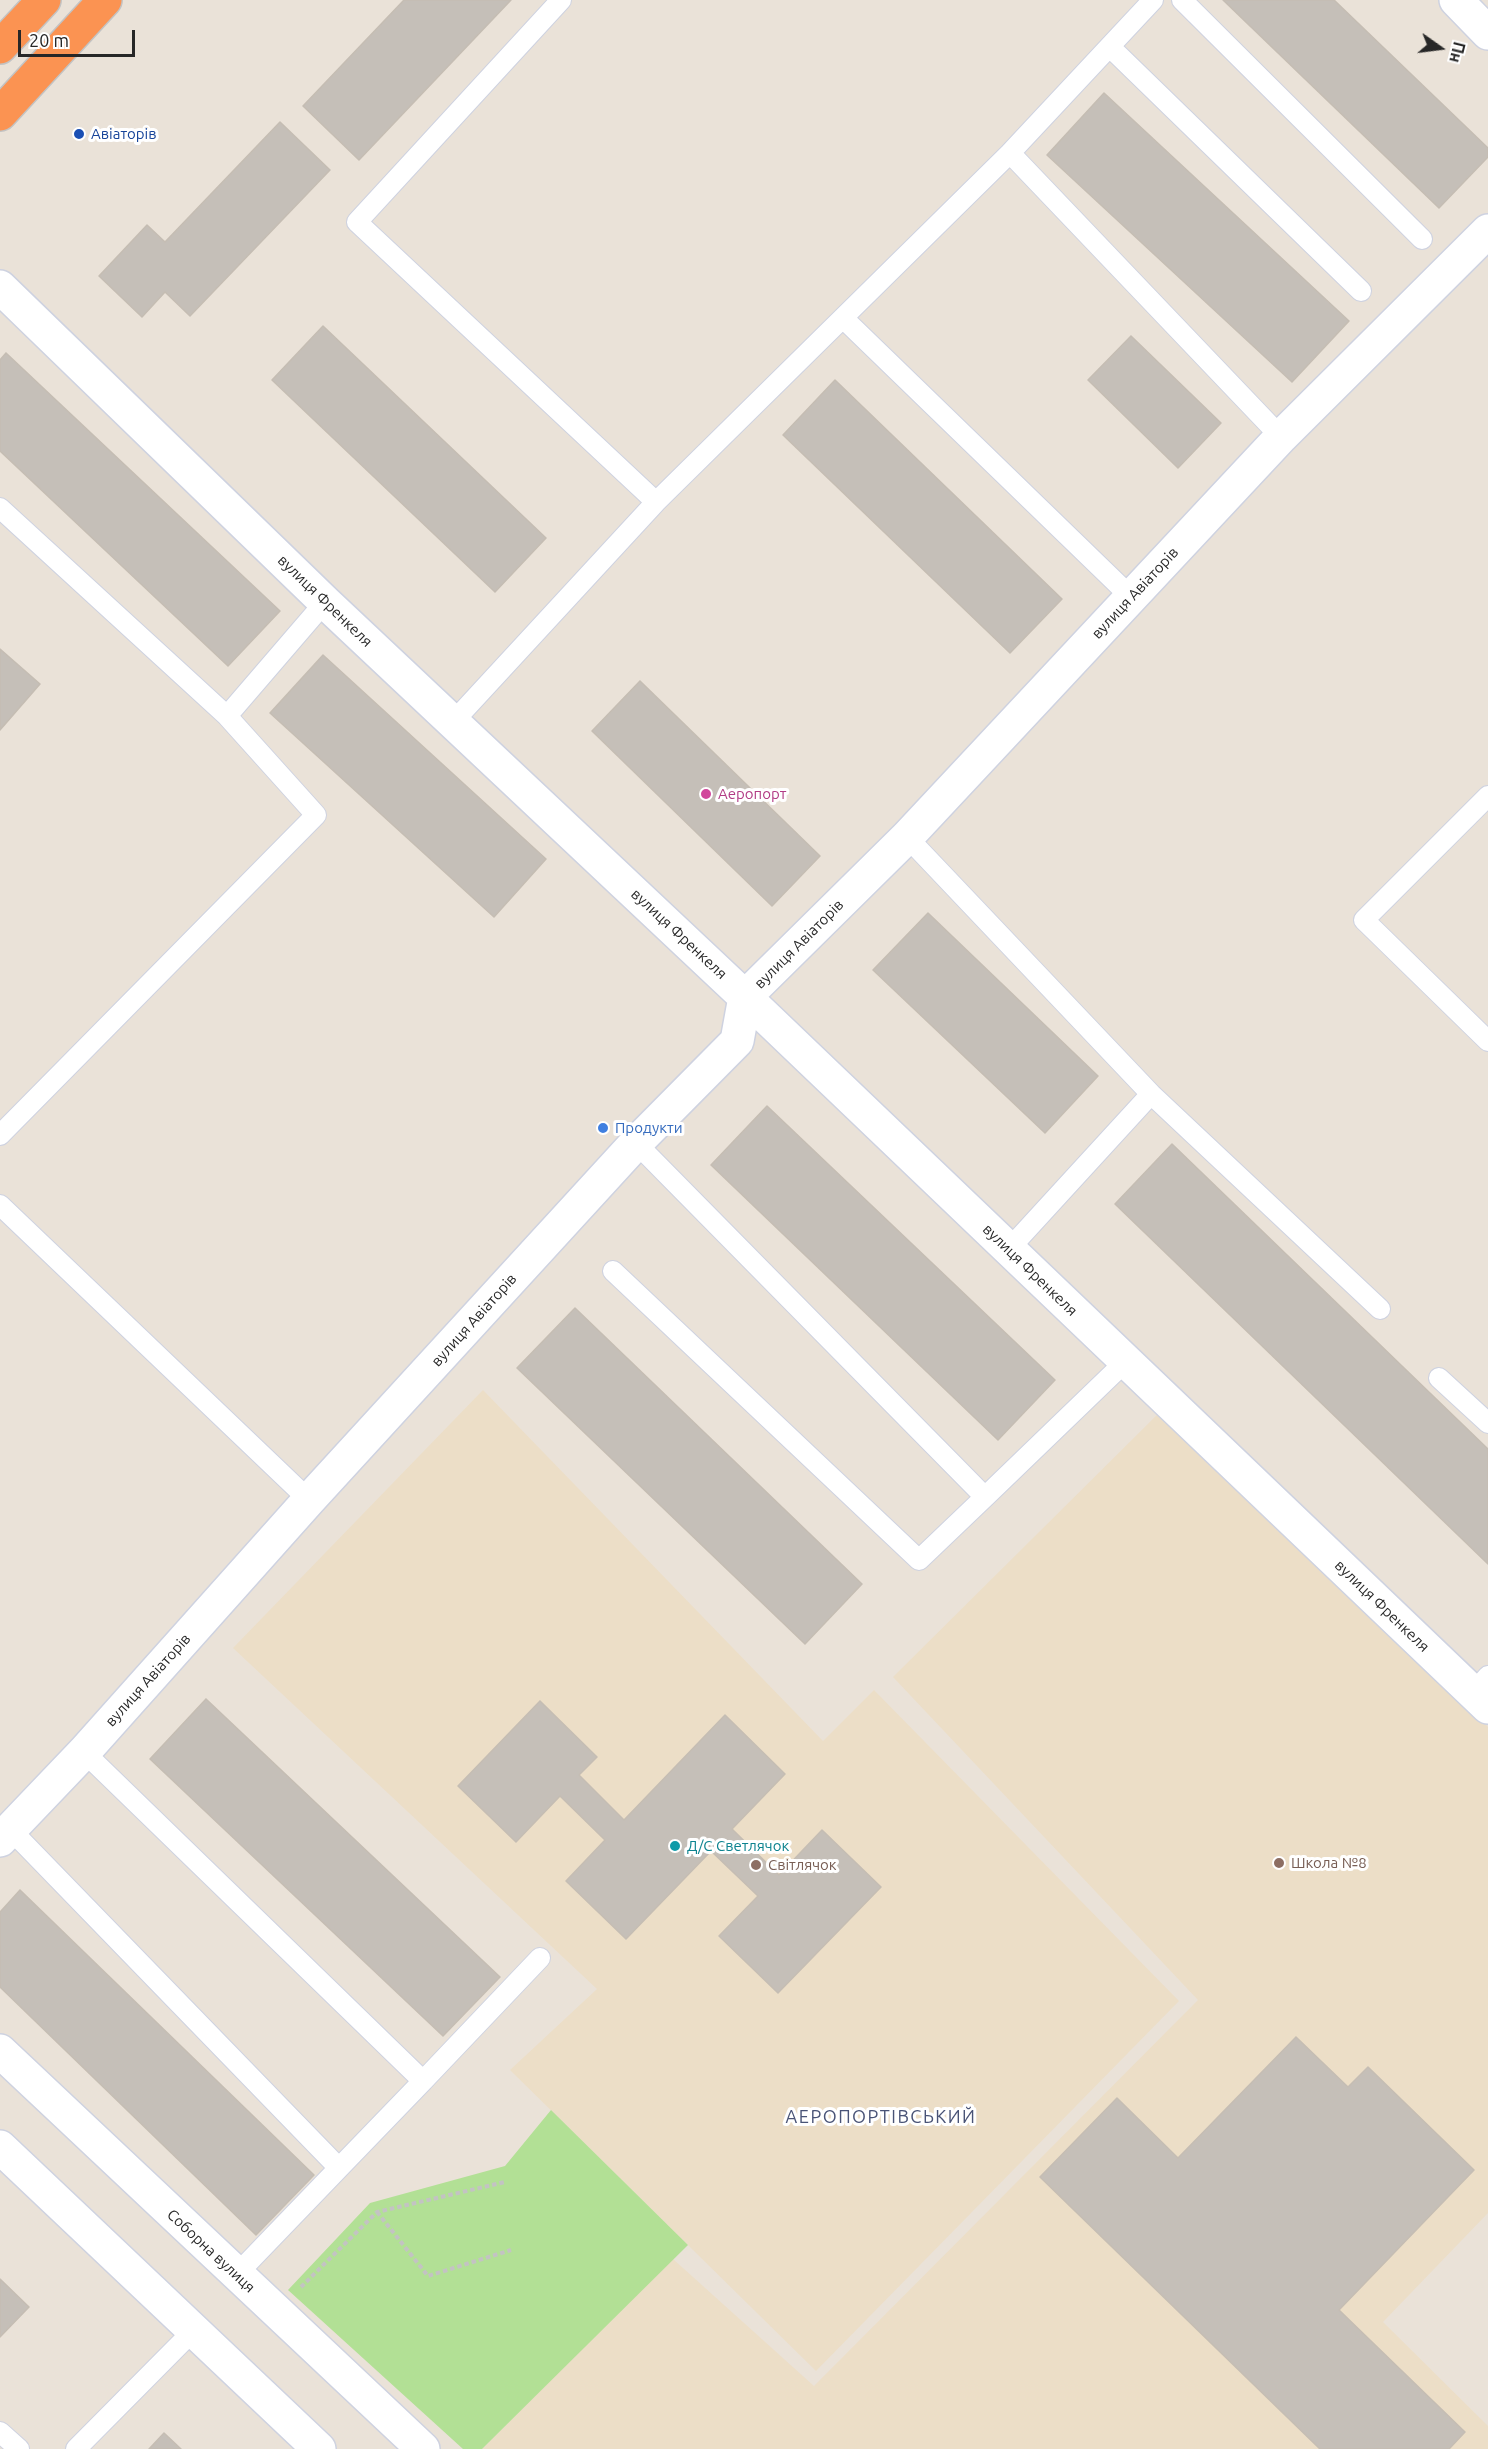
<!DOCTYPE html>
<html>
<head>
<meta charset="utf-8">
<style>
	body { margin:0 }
	#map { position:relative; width:1488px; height:2449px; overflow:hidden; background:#eae2d8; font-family:Ubuntu,sans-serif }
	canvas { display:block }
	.north { position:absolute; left:1410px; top:18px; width:60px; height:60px; -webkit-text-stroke:4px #fff; paint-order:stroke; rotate:104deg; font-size:16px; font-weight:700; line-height:24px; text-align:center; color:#272727 }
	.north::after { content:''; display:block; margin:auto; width:21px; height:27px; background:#272727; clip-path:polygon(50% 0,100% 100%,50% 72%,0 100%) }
	.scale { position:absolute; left:18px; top:30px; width:117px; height:27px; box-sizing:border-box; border:3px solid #272727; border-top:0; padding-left:8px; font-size:18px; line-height:21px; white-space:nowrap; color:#272727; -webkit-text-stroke:4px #fff; paint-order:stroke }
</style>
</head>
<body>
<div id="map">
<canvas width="1488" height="2449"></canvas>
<div class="north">Пн</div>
<div class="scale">20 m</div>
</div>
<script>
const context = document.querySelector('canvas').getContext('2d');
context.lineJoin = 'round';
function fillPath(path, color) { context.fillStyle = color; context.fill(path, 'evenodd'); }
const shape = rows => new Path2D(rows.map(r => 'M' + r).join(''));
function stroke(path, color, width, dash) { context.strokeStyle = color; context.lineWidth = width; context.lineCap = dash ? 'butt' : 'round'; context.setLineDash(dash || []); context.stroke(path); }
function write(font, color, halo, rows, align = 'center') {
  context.font = font + ' Ubuntu,sans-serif'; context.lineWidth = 6; context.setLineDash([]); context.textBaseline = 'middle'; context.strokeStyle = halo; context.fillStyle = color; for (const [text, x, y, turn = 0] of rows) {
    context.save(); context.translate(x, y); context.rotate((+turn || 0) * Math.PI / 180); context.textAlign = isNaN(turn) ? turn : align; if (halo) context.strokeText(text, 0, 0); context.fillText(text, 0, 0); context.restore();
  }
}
fillPath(shape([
	[483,1390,823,1741,874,1690,1179,2001,816,2371,510,2070,597,1989,233,1648],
	[1168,1404,1488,1727,1488,2213,1383,2322,1488,2426,1488,2449,482,2449,673,2259,814,2386,1198,2000,893,1677]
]), '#ecdec7');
fillPath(shape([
	[551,2110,688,2245,482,2449,463,2449,288,2290,370,2203,505,2166]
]), '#b2e095');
const building = shape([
	[404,0,511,0,359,160,303,106,404,0],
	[1223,0,1334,0,1488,148,1488,157,1439,208,1223,0],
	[1104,93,1349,321,1292,382,1047,155,1104,93],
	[280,122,330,170,190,316,165,292,142,317,99,276,147,225,165,242,280,122],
	[323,326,546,538,495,592,272,380,323,326],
	[1131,336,1221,423,1178,468,1088,380,1131,336],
	[6,353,280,611,228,666,0,451,0,360,6,353],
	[835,380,1062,599,1010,653,783,435,835,380],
	[0,649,40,684,0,730,0,649],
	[323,655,546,859,494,917,270,713,323,655],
	[640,681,820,856,772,906,592,731,640,681],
	[928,913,1098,1076,1045,1133,873,970,928,913],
	[767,1106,1055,1380,998,1440,711,1165,767,1106],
	[1172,1144,1488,1449,1488,1564,1115,1204,1172,1144],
	[575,1308,862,1584,805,1644,517,1368,575,1308],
	[206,1699,500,1977,443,2036,150,1759,206,1699],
	[540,1701,597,1757,579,1775,624,1820,725,1715,785,1774,732,1829,779,1875,822,1830,881,1887,778,1993,719,1936,758,1896,711,1851,626,1939,566,1881,605,1840,560,1796,516,1842,458,1786,540,1701],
	[20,1890,314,2175,256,2235,0,1987,0,1912,20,1890],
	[1296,2037,1348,2087,1368,2067,1474,2170,1339,2310,1465,2432,1449,2449,1320,2449,1040,2177,1117,2098,1178,2158,1296,2037],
	[0,2279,29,2307,0,2337,0,2279],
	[164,2433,181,2449,149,2449,164,2433]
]);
fillPath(building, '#c5bfb8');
stroke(building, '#c5bdb3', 1.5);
const lane = shape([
	[1182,0,1422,239],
	[1110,47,1361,291],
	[1010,153,1153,0],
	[843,318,1131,597],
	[656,502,1010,153,1281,437],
	[0,508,227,716],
	[453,722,656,502,357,222,561,0],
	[1488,796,1364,920,1488,1041],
	[907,837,1151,1094,1009,1249],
	[1151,1094,1380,1309],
	[0,1135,316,815,227,716,325,602],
	[636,1143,985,1497,1125,1362],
	[0,1205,309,1500],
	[613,1271,919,1560,985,1497],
	[1439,1378,1488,1423],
	[1473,1693,1488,1676],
	[84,1752,423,2081,339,2168],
	[10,1829,339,2168,236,2275],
	[423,2081,540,1958],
	[0,2432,19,2449],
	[76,2449,193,2331]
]);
const street = shape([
	[1456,0,1488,33],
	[0,287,325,602,745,997,1488,1707],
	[0,1840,84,1752,309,1500,636,1143,737,1041,745,997,907,837,1281,437,1488,231],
	[0,2051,423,2449],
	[0,2147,319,2449]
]);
const highway = shape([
	[0,47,44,0],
	[0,114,105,0]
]);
stroke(lane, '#ced2e0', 22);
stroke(street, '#ced2e0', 36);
stroke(highway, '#c3c3c3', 36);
stroke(shape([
	[377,2212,428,2276,511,2250],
	[301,2287,377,2212,505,2182]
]), '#c3c3c3', 4, [4.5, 3]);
stroke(lane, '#fff', 20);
stroke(street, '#fff', 33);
stroke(highway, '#fb9352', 33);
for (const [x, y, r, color] of [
	[79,134,6,"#1a4fb4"],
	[706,794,6,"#d1479c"],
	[603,1128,6,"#3f7fe0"],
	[675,1846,6,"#0f9aa8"],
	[1279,1863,6,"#8d6e63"],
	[756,1865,6,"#8d6e63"]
]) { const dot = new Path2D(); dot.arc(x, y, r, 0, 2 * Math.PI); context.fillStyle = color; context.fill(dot); stroke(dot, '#fff', 2); }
write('15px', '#164399', '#fff', [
	["Авіаторів",91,134]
], 'left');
write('15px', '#272727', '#fff', [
	["вулиця Авіаторів",1135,593,-47],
	["вулиця Френкеля",325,601,44],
	["вулиця Френкеля",679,934,43],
	["вулиця Авіаторів",799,944,-45],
	["вулиця Френкеля",1030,1270,44],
	["вулиця Авіаторів",474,1320,-48],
	["вулиця Френкеля",1382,1606,44],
	["вулиця Авіаторів",148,1680,-48],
	["Соборна вулиця",211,2251,43]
]);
write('15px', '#b23c85', '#fff', [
	["Аеропорт",718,794]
], 'left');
write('15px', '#366cbe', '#fff', [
	["Продукти",615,1128]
], 'left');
write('15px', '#0d838f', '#fff', [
	["Д/С Светлячок",687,1846]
], 'left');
write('15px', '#785e54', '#fff', [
	["Школа №8",1291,1863],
	["Світлячок",768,1865]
], 'left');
context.letterSpacing = '1.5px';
write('18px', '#495376', '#fff', [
	["АЕРОПОРТІВСЬКИЙ",881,2117]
]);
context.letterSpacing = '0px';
</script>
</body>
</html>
